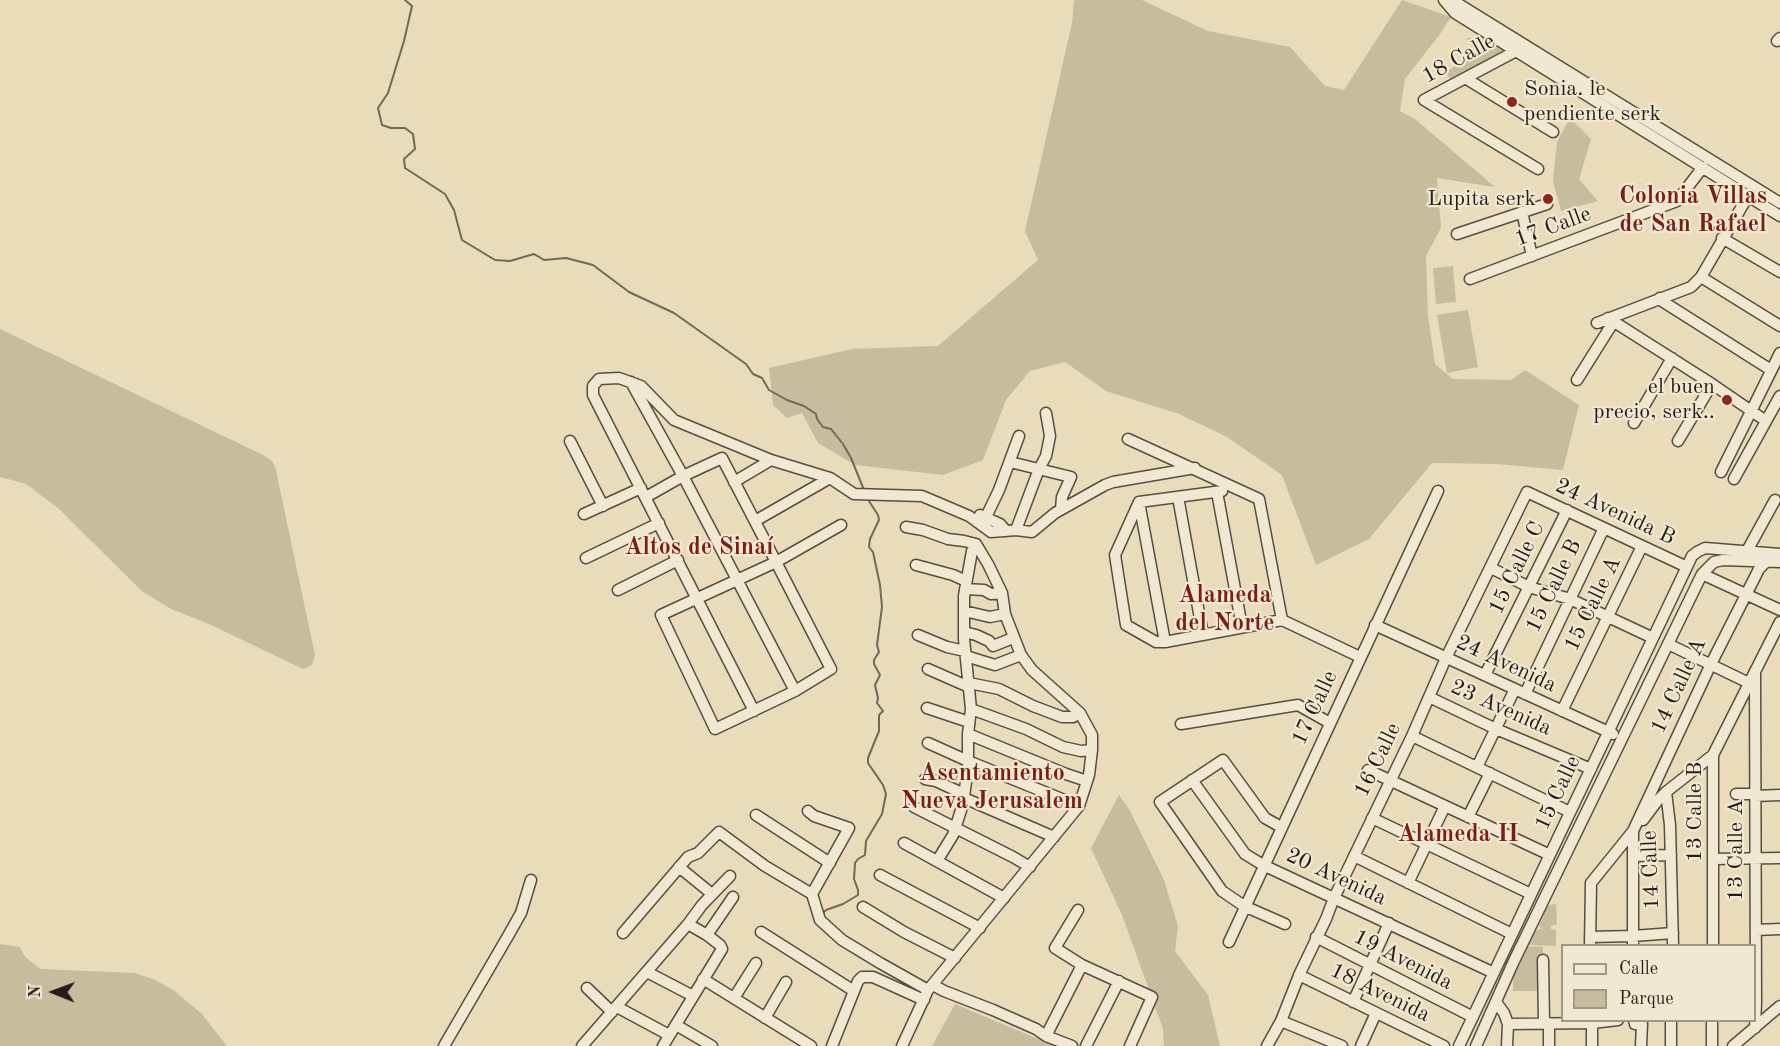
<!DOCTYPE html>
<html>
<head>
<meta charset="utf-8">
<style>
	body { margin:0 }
	#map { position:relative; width:1780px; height:1046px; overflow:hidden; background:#e9dcbb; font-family:"Old Standard TT",serif }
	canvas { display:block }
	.legend { position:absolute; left:1561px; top:944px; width:195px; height:78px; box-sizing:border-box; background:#f1e8d3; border:2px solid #a09787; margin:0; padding:8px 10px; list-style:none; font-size:18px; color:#261e14 }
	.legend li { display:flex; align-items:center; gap:12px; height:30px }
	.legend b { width:30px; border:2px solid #a09787 }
	.north { position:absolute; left:24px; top:962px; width:60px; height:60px; -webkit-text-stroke:4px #f1e8d3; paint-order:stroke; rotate:271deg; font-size:16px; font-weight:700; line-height:24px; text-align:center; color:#261e14 }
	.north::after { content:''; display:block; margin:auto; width:21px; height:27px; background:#261e14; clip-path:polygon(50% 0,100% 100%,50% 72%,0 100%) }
</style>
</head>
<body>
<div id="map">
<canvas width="1780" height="1046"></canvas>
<ul class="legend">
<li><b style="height:8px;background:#f1e8d3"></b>Calle</li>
<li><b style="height:16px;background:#c8bc9f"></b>Parque</li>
</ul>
<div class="north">N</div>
</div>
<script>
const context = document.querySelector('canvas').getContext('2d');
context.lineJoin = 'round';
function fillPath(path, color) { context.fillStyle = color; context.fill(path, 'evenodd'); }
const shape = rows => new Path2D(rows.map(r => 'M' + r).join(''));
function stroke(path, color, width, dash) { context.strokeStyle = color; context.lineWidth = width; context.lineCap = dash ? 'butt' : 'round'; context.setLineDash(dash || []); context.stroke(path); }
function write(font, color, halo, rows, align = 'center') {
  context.font = font + ' "Old Standard TT",serif'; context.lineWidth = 4.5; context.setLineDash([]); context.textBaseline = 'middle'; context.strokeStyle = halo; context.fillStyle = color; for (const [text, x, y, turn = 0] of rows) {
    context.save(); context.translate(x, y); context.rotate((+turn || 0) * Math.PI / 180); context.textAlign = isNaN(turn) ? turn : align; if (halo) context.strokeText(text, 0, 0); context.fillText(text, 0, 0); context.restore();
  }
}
fillPath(shape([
	[1074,0,1142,0,1208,31,1290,47,1325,86,1344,90,1402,0,1451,17,1440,34,1405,79,1400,111,1415,119,1495,187,1437,178,1441,228,1426,256,1428,316,1435,364,1453,379,1511,380,1525,370,1579,405,1563,470,1497,464,1432,463,1369,539,1316,565,1282,475,1227,437,1179,414,1106,391,1065,362,1030,371,1006,400,983,460,943,475,855,465,818,443,802,413,787,418,773,405,769,368,852,349,938,346,1038,260,1025,231,1072,23],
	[1488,37,1504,52,1453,81,1445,73,1475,52,1467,38],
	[1570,118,1591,139,1579,179,1598,201,1561,211,1553,181,1557,142],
	[1453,266,1456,302,1436,304,1433,268],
	[1468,310,1478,367,1447,373,1437,315],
	[0,329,261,454,271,460,275,466,315,655,312,665,303,669,209,624,169,608,142,591,59,509,26,484,0,477],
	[1119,795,1129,809,1164,880,1178,926,1175,951,1208,995,1220,1046,1164,1046,1163,1029,1122,915,1091,848],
	[1556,904,1557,924,1551,926,1551,929,1556,930,1556,946,1529,945,1529,936,1534,931,1541,929,1539,925,1544,916,1543,916,1540,919,1543,906],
	[0,944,20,947,25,957,40,969,135,973,155,980,173,990,201,1013,227,1046,0,1046],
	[1522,946,1543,947,1542,991,1513,991,1513,963],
	[955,1004,1055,1046,932,1046]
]), '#c8bc9f');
stroke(shape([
	[405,0,412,6,404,41,388,93,378,108,382,125,391,128,405,128,413,134,415,149,404,159,405,168,445,194,454,210,462,240,495,260,510,261,534,254,544,260,566,258,593,265,629,292,674,313,746,364,753,374,762,378,769,390,787,400,804,406,816,414,817,419,823,427,831,429,843,444,851,458,864,490],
	[822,914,826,910,843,904,858,895,858,890,854,879,855,863,858,859,865,855,866,841,882,814,886,794,883,785,868,763,868,758,879,731,879,715,883,711,877,703,878,698,875,685,880,675,874,664,874,660,879,652,877,645,882,607,880,585,873,552,869,547,870,539,879,520,878,515,867,498]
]), '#736956', 2);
const minor = shape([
	[1444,0,1455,13,1780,216],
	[1452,0,1780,203],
	[1777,41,1780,38],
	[1516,51,1424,100,1538,169],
	[1465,78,1553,132],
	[1522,212,1532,256],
	[1457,234,1547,204],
	[1722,238,1780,272],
	[1701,277,1780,326],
	[1470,279,1677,201,1703,167],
	[1660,298,1662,301,1771,370],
	[1608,318,1712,384,1766,421],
	[1597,323,1691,287,1701,277,1748,196],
	[1577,380,1614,321],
	[631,382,683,476,795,691],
	[1634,423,1672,358],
	[1128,439,1259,499,1282,620],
	[570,441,603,506],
	[1678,441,1712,384],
	[1010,462,1071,477,1062,497,1061,509],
	[1721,472,1780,353],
	[1734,479,1780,396],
	[734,482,771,460],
	[1217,492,1242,627],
	[646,497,683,476,722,458,776,562,831,669,795,691,715,729,661,615,776,562,841,525],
	[1178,497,1203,635],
	[1139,502,1115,555,1126,625,1156,642,1165,642,1282,620,1360,657],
	[1139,502,1165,642],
	[1139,502,1222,491],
	[584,514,641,488],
	[980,515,1000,524,1006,531],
	[986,517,999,490,1019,436],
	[755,521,830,478],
	[1016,530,1039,469,1046,456,1050,436,1046,413],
	[1747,551,1775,500],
	[586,558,659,523],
	[916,565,953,575,966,581],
	[1491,568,1529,587,1570,599,1653,638],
	[1702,574,1780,610],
	[965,589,984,590,991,594,1002,593],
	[618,590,678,560],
	[964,611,990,617,1005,614],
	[1375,625,1613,734],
	[918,635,947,647,965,651],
	[965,635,968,633,976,635,989,641,993,646,1013,638],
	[1668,644,1749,683],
	[966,658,969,657,995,665,1021,655],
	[928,669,969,687],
	[1485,675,1567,510],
	[969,683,999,689,1033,706,1062,717,1073,717,1080,713],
	[1525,694,1604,528],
	[1429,697,1496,729,1591,769],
	[927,708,969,722],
	[971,709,1026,729,1063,747,1081,751,1092,750],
	[754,711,593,395,593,386,599,379,619,378,641,386,674,420,771,460,830,478,854,494,922,496,969,516,991,532,1016,530,1032,532,1055,513,1105,485,1113,482,1195,468],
	[1562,711,1642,546],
	[1181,724,1298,705,1330,723],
	[968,734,1066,774,1087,781],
	[1412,736,1570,812],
	[928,743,968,761,1079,806],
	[1477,767,1515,689],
	[1368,770,1550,855],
	[925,779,936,781,964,794],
	[1192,780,1245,854,1263,865,1494,973],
	[1666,792,1670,825,1673,946],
	[1736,794,1755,794],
	[1755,796,1780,795],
	[964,798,1054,837],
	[914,807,1013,857,1030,867],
	[808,811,814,816,849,828,812,894,820,920,842,940,880,963,928,990],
	[756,815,830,863],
	[1468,817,1490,773],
	[1372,818,1531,894],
	[1643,820,1658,800,1666,792,1713,755],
	[1281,827,1265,818,1223,760,1160,802,1222,891,1244,906,1285,924],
	[1633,831,1633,946],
	[904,843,1004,898],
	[1354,856,1512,934],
	[1633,856,1671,855],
	[1714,859,1780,858],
	[937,861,953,835,963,804,968,767,968,734,971,709,964,639,964,596,972,551,976,544],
	[679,867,712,894],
	[880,875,980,928],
	[1408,883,1445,806],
	[863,907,904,932,955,958],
	[1078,910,1055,948,1082,965,1152,997,1130,1046],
	[1756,930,1780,929],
	[761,932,854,991],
	[623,933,688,857,698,853,719,832,765,866,812,894],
	[707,935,733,897],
	[1316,937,1473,1017],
	[1590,937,1633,936,1673,933],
	[1229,942,1438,491],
	[1590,946,1591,883,1633,831,1711,664,1759,569,1767,561],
	[1713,946,1713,755,1780,622],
	[1543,960,1544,1023],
	[647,972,693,996],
	[1299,975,1444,1046],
	[703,979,811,1046],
	[933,985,944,991,993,1010,1036,1029,1046,1036,1082,965],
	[587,988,612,1012],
	[734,998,756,963],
	[1353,1002,1389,923],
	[1496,1002,1504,1013,1508,1024,1507,1046],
	[617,1007,669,1035],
	[765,1018,786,982],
	[1592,1020,1592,1046],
	[1634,1020,1635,1024,1642,1024,1641,1046],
	[1281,1021,1342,1046],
	[1508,1024,1592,1023,1618,1020],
	[676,1025,712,1046],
	[1755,1028,1756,1002,1755,671],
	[1046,1036,1072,1046],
	[444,1046,508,936,521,913,531,880],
	[582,1046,688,924,702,905,730,876],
	[663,1046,722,949,720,945,707,935,688,924],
	[832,1046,858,981,862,977,873,977,924,1000],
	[902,1046,928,990,1079,806,1089,775,1092,750,1092,735,1080,713,1032,670,1021,655,1005,614,1002,593,988,564,976,544,964,541,948,539,923,530,906,527],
	[1086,1046,1119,981],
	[1267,1046,1281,1021,1300,973,1326,919,1334,898,1412,736,1446,658,1527,492,1687,567],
	[1361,1046,1376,1013],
	[1459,1046,1692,556,1697,552,1705,548,1780,554],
	[1476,1046,1513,963,1702,574,1714,562,1723,560,1780,562],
	[1549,1046,1549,1023],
	[1671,1046,1671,1020],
	[1712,1046,1712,1020],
	[1733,1046,1780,1006]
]);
stroke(minor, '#574e3e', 13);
stroke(minor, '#f1e8d3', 10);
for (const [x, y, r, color] of [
	[1512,102,6,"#8f2418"],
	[1548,199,6,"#8f2418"],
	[1727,400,6,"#8f2418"]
]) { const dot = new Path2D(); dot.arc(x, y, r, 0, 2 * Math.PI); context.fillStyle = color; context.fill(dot); stroke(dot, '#f1e8d3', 2); }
write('22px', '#261e14', '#f1e8d3', [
	["18 Calle",1459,59,-29],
	["17 Calle",1553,227,-20],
	["24 Avenida B",1615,512,25],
	["15 Calle C",1517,568,-64],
	["15 Calle B",1554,586,-64],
	["15 Calle A",1593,604,-64],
	["24 Avenida",1506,664,25],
	["14 Calle A",1679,686,-65],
	["17 Calle",1315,708,-65],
	["23 Avenida",1501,708,24],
	["16 Calle",1378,760,-64],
	["15 Calle",1558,793,-65],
	["13 Calle B",1695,812,-90],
	["13 Calle A",1736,850,-90],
	["14 Calle",1651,870,-92],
	["20 Avenida",1336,877,25],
	["19 Avenida",1403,960,27],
	["18 Avenida",1380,993,26]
]);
write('22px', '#261e14', '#f1e8d3', [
	["Sonia. le",1524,89,"left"],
	["pendiente serk",1524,114,"left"],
	["Lupita serk",1536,199],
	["el buen",1715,387],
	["precio, serk..",1715,412]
], 'right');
write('bold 24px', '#7a1f14', '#f1e8d3', [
	["Colonia Villas",1693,197],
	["de San Rafael",1693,225],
	["Altos de Sinaí",699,548],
	["Alameda",1225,596],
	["del Norte",1225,624],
	["Asentamiento",992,774],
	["Nueva Jerusalem",992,802],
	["Alameda II",1458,835]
]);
</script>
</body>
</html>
